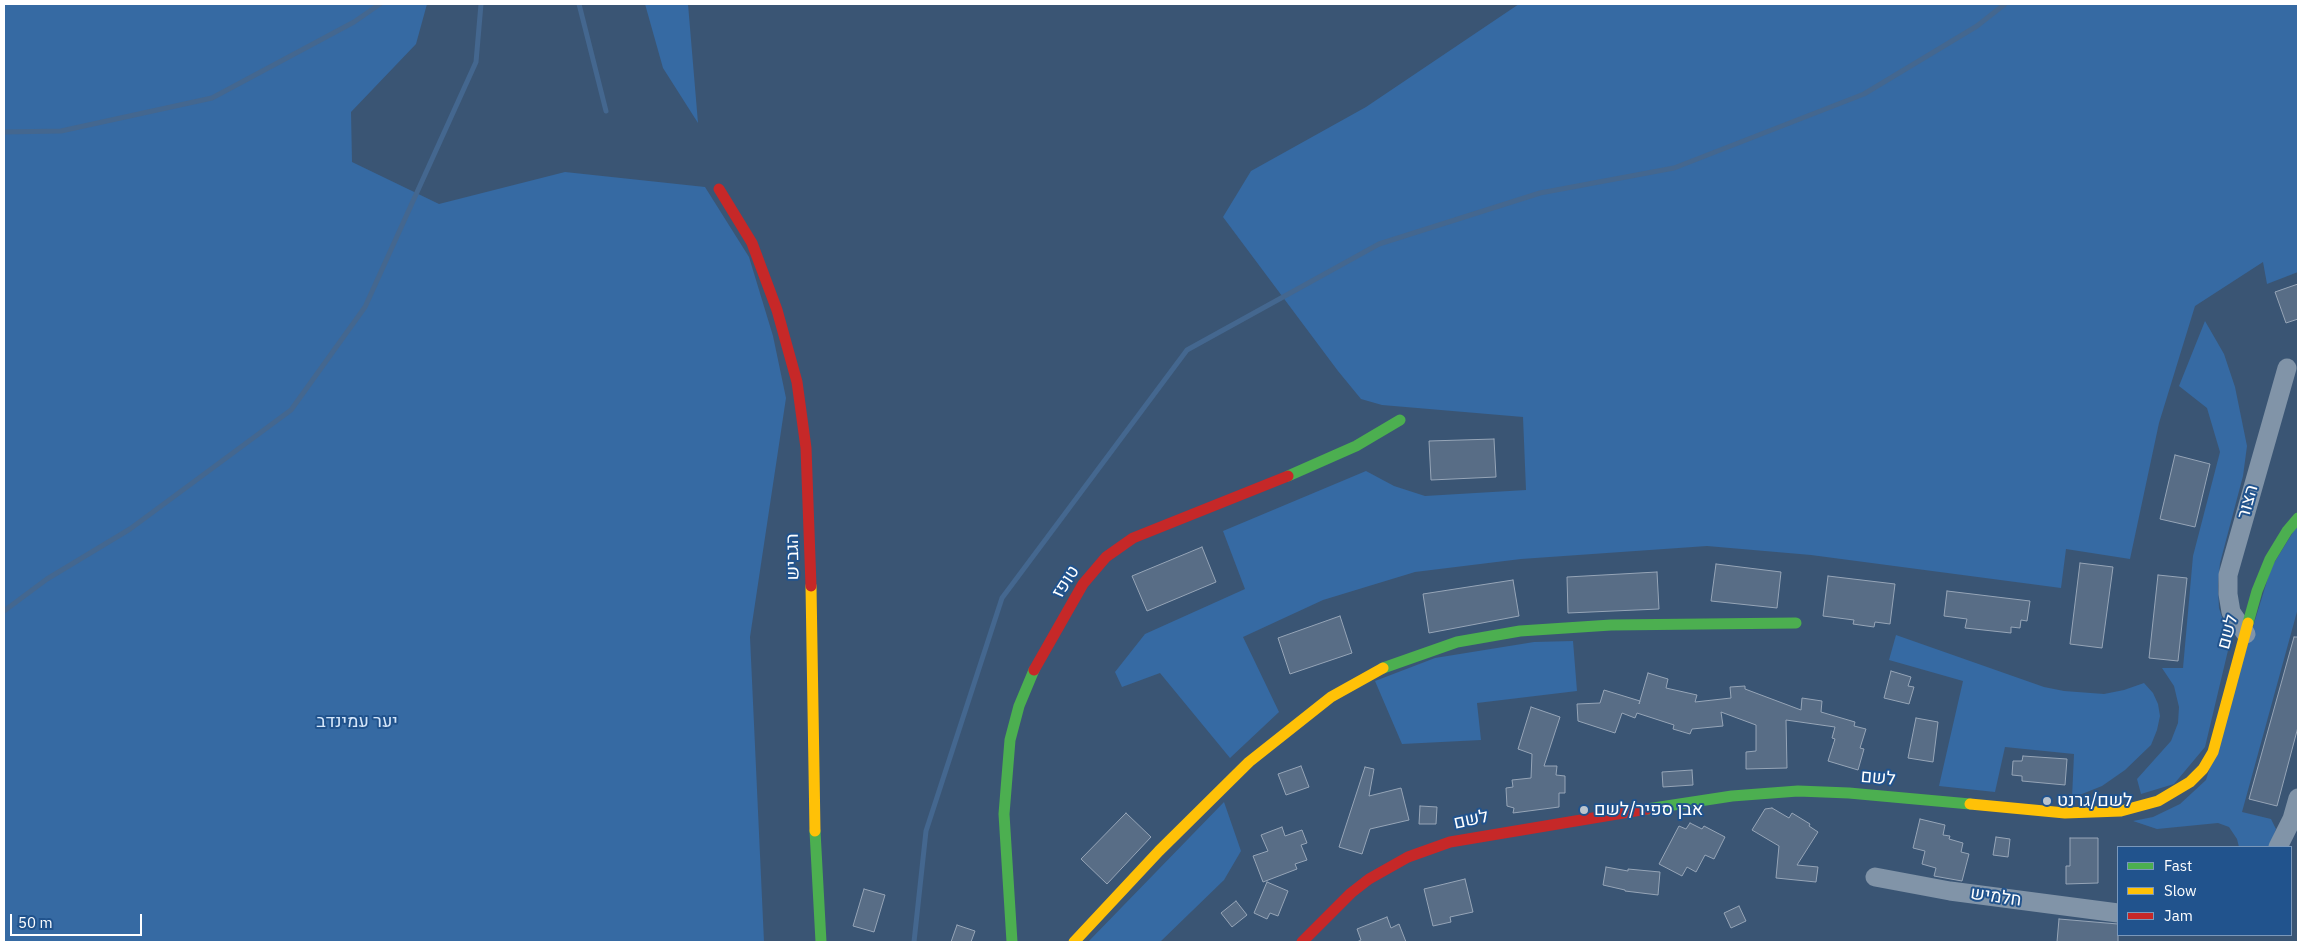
<!DOCTYPE html>
<html>
<head>
<meta charset="utf-8">
<style>
	body { margin:0 }
	#map { position:relative; width:2302px; height:946px; overflow:hidden; background:#3a5574; font-family:"IBM Plex Sans",sans-serif }
	canvas { display:block }
	.frame { position:absolute; inset:0; border:5px solid #fff; pointer-events:none }
	.legend { position:absolute; left:2117px; top:846px; width:175px; height:90px; box-sizing:border-box; background:#21538d; border:1px solid #7a98bb; margin:0; padding:6px 9px; list-style:none; font-size:15px; color:#fff }
	.legend li { display:flex; align-items:center; gap:10px; height:25px }
	.legend b { width:25px; border:1px solid #7a98bb }
	.scale { position:absolute; left:10px; top:914px; width:132px; height:22px; box-sizing:border-box; border:2px solid #fff; border-top:0; padding-left:6px; font-size:15px; line-height:18px; white-space:nowrap; color:#fff; -webkit-text-stroke:4px #21538d; paint-order:stroke }
</style>
</head>
<body>
<div id="map">
<canvas width="2302" height="946"></canvas>
<div class="frame"></div>
<ul class="legend">
<li><b style="height:6px;background:#4caf50"></b>Fast</li>
<li><b style="height:6px;background:#ffc107"></b>Slow</li>
<li><b style="height:6px;background:#c62828"></b>Jam</li>
</ul>
<div class="scale">50 m</div>
</div>
<script>
const context = document.querySelector('canvas').getContext('2d');
context.lineJoin = 'round';
function fillPath(path, color) { context.fillStyle = color; context.fill(path, 'evenodd'); }
const shape = rows => new Path2D(rows.map(r => 'M' + r).join(''));
function stroke(path, color, width, dash) { context.strokeStyle = color; context.lineWidth = width; context.lineCap = dash ? 'butt' : 'round'; context.setLineDash(dash || []); context.stroke(path); }
function write(font, color, halo, rows, align = 'center') {
  context.font = font + ' "IBM Plex Sans",Heebo,sans-serif'; context.lineWidth = 4; context.setLineDash([]); context.textBaseline = 'middle'; context.strokeStyle = halo; context.fillStyle = color; for (const [text, x, y, turn = 0] of rows) {
    context.save(); context.translate(x, y); context.rotate((+turn || 0) * Math.PI / 180); context.textAlign = isNaN(turn) ? turn : align; if (halo) context.strokeText(text, 0, 0); context.fillText(text, 0, 0); context.restore();
  }
}
fillPath(shape([
	[4,4,427,4,416,44,351,112,352,162,439,204,565,172,705,187,749,257,773,336,786,398,750,637,764,942,4,942],
	[645,4,688,4,698,123,663,68],
	[1519,4,2298,4,2298,272,2267,284,2263,262,2195,306,2159,423,2130,559,2066,549,2061,588,1811,555,1707,546,1521,559,1415,572,1323,600,1243,637,1279,712,1230,758,1160,673,1122,687,1115,672,1145,634,1245,589,1223,531,1366,471,1394,486,1425,496,1526,490,1523,417,1382,405,1361,399,1338,371,1223,217,1251,171,1366,107],
	[2205,321,2224,354,2235,387,2247,446,2243,476,2220,563,2218,586,2219,608,2230,642,2205,747,2174,784,2141,794,2137,779,2171,741,2178,723,2179,707,2174,686,2162,668,2183,668,2193,556,2220,452,2207,408,2179,386],
	[2298,524,2298,608,2242,812,2271,819,2276,829,2270,845,2269,847,2239,847,2237,839,2229,827,2218,823,2157,829,2133,821,2153,817,2180,804,2206,780,2271,568],
	[1896,635,2044,687,2064,691,2104,694,2124,690,2144,683,2153,693,2158,704,2160,716,2157,730,2151,745,2125,770,2102,786,2072,798,2074,754,2005,747,1995,792,1939,786,1963,681,1889,660],
	[1573,641,1577,691,1477,703,1481,740,1402,744,1375,681,1435,658,1534,642],
	[1224,802,1241,851,1224,880,1160,942,1088,942]
]), '#366aa3');
stroke(shape([
	[579,4,606,111],
	[4,132,61,131,212,98,354,22,380,4],
	[4,611,47,579,130,529,291,410,365,307,476,62,481,4],
	[914,942,926,831,1002,598,1187,350,1379,244,1540,193,1674,168,1864,94,1977,26,2005,4]
]), '#44678f', 5);
const building = shape([
	[2298,284,2298,319,2286,323,2275,292,2298,284],
	[1494,439,1496,477,1431,480,1429,441,1494,439],
	[2175,455,2210,464,2195,527,2160,519,2175,455],
	[1202,547,1216,582,1147,611,1132,576,1202,547],
	[2080,563,2113,567,2102,648,2070,644,2080,563],
	[1716,564,1781,572,1777,608,1711,601,1716,564],
	[1657,572,1659,609,1568,613,1567,577,1657,572],
	[2158,575,2187,578,2178,661,2149,658,2158,575],
	[1828,576,1895,584,1890,624,1875,622,1874,627,1853,624,1854,620,1823,616,1828,576],
	[1513,580,1519,616,1429,633,1423,594,1513,580],
	[1947,591,2030,601,2027,621,2021,620,2020,628,2011,627,2011,633,1965,628,1967,619,1944,616,1947,591],
	[1340,616,1352,653,1290,674,1278,638,1340,616],
	[2294,637,2298,637,2298,727,2277,806,2249,799,2294,637],
	[1891,671,1911,677,1908,686,1914,687,1909,704,1884,698,1891,671],
	[1648,673,1668,679,1666,688,1697,695,1695,702,1731,698,1730,687,1745,686,1745,689,1801,710,1802,698,1822,701,1821,712,1855,722,1854,726,1866,729,1860,748,1864,749,1858,770,1828,761,1835,739,1832,738,1835,727,1786,720,1787,768,1746,769,1746,752,1756,751,1756,725,1721,712,1723,726,1692,729,1690,734,1673,729,1674,725,1637,713,1635,718,1622,713,1615,733,1578,721,1577,704,1600,703,1604,690,1640,701,1639,704,1648,673],
	[1531,707,1560,717,1544,766,1557,766,1556,775,1565,776,1565,793,1559,793,1559,807,1513,813,1514,808,1507,806,1506,788,1513,787,1512,780,1531,778,1532,754,1518,749,1531,707],
	[1916,718,1938,722,1933,762,1908,758,1916,718],
	[2023,756,2067,759,2065,785,2022,781,2022,776,2012,775,2013,761,2022,761,2023,756],
	[1301,766,1309,787,1286,795,1278,774,1301,766],
	[1365,767,1374,769,1369,796,1401,788,1409,820,1370,829,1362,854,1339,847,1365,767],
	[1692,770,1693,785,1663,787,1662,772,1692,770],
	[1420,806,1437,807,1436,824,1419,824,1420,806],
	[1772,808,1789,818,1792,813,1810,824,1809,826,1818,832,1797,865,1818,867,1816,882,1776,878,1779,846,1752,830,1765,809,1772,808],
	[1126,813,1151,837,1107,884,1081,859,1126,813],
	[1920,819,1945,825,1943,835,1950,836,1949,839,1963,843,1961,852,1969,854,1962,881,1934,876,1936,868,1922,864,1925,851,1913,848,1920,819],
	[1690,823,1702,829,1704,826,1725,837,1714,859,1705,855,1696,872,1687,867,1682,876,1659,864,1679,826,1686,829,1690,823],
	[1282,827,1285,836,1302,830,1307,843,1301,845,1307,860,1295,864,1297,869,1263,882,1253,856,1268,851,1261,835,1282,827],
	[1996,837,2010,839,2008,857,1993,855,1996,837],
	[2070,838,2098,838,2098,883,2066,884,2066,866,2070,866,2070,838],
	[1606,867,1628,871,1628,869,1660,872,1658,895,1625,891,1625,890,1603,885,1606,867],
	[1465,879,1473,912,1450,917,1451,922,1433,926,1424,889,1465,879],
	[1267,882,1288,891,1278,916,1270,913,1267,919,1254,913,1267,882],
	[864,889,885,895,874,932,853,926,864,889],
	[1236,901,1247,915,1232,927,1221,913,1236,901],
	[1739,906,1746,921,1731,928,1724,913,1739,906],
	[1387,917,1391,928,1399,924,1406,942,1357,942,1361,940,1357,929,1387,917],
	[2059,919,2118,924,2118,942,2057,942,2059,919],
	[957,925,975,931,971,942,951,942,957,925]
]);
fillPath(building, '#586d86');
stroke(building, '#96a5b7', 1);
stroke(shape([
	[2246,634,2231,612,2228,594,2228,575,2287,368],
	[2278,847,2292,819,2298,798],
	[1875,877,1950,891,2118,913]
]), '#8194a8', 19);
stroke(shape([
	[1288,476,1356,446,1400,420],
	[2248,623,2257,591,2270,559,2287,531,2298,518],
	[1383,668,1457,642,1520,631,1611,625,1796,623],
	[1647,809,1732,796,1798,791,1849,793,1970,804],
	[815,831,821,942],
	[1012,942,1004,814,1010,740,1019,706,1034,670]
]), '#4caf50', 11);
stroke(shape([
	[811,586,815,831],
	[1970,804,2065,813,2121,811,2158,801,2190,782,2203,769,2213,752,2248,623],
	[1074,942,1159,851,1249,762,1331,697,1383,668]
]), '#ffc107', 11);
stroke(shape([
	[719,189,752,243,777,310,797,382,806,448,811,586],
	[1034,670,1083,584,1106,557,1133,538,1288,476],
	[1302,942,1351,893,1369,879,1408,857,1450,842,1647,809]
]), '#c62828', 11);
for (const [x, y, r, color] of [
	[2047,801,5,"#bac4ce"],
	[1584,810,5,"#bac4ce"]
]) { const dot = new Path2D(); dot.arc(x, y, r, 0, 2 * Math.PI); context.fillStyle = color; context.fill(dot); stroke(dot, '#21538d', 2); }
write('18px', '#fff', '#21538d', [
	["הצור",2248,502,-74],
	["הגביש",793,557,-91],
	["טופז",1066,582,-57],
	["לשם",2228,632,-75],
	["לשם",1878,778,5],
	["לשם",1471,820,-12],
	["חלמיש",1996,897,8]
]);
write('18px', '#d5e6f9', '#21538d', [
	["יער עמינדב",357,722]
]);
write('18px', '#fff', '#21538d', [
	["לשם/גרנט",2057,801],
	["אבן ספיר/לשם",1594,810]
], 'left');
</script>
</body>
</html>
